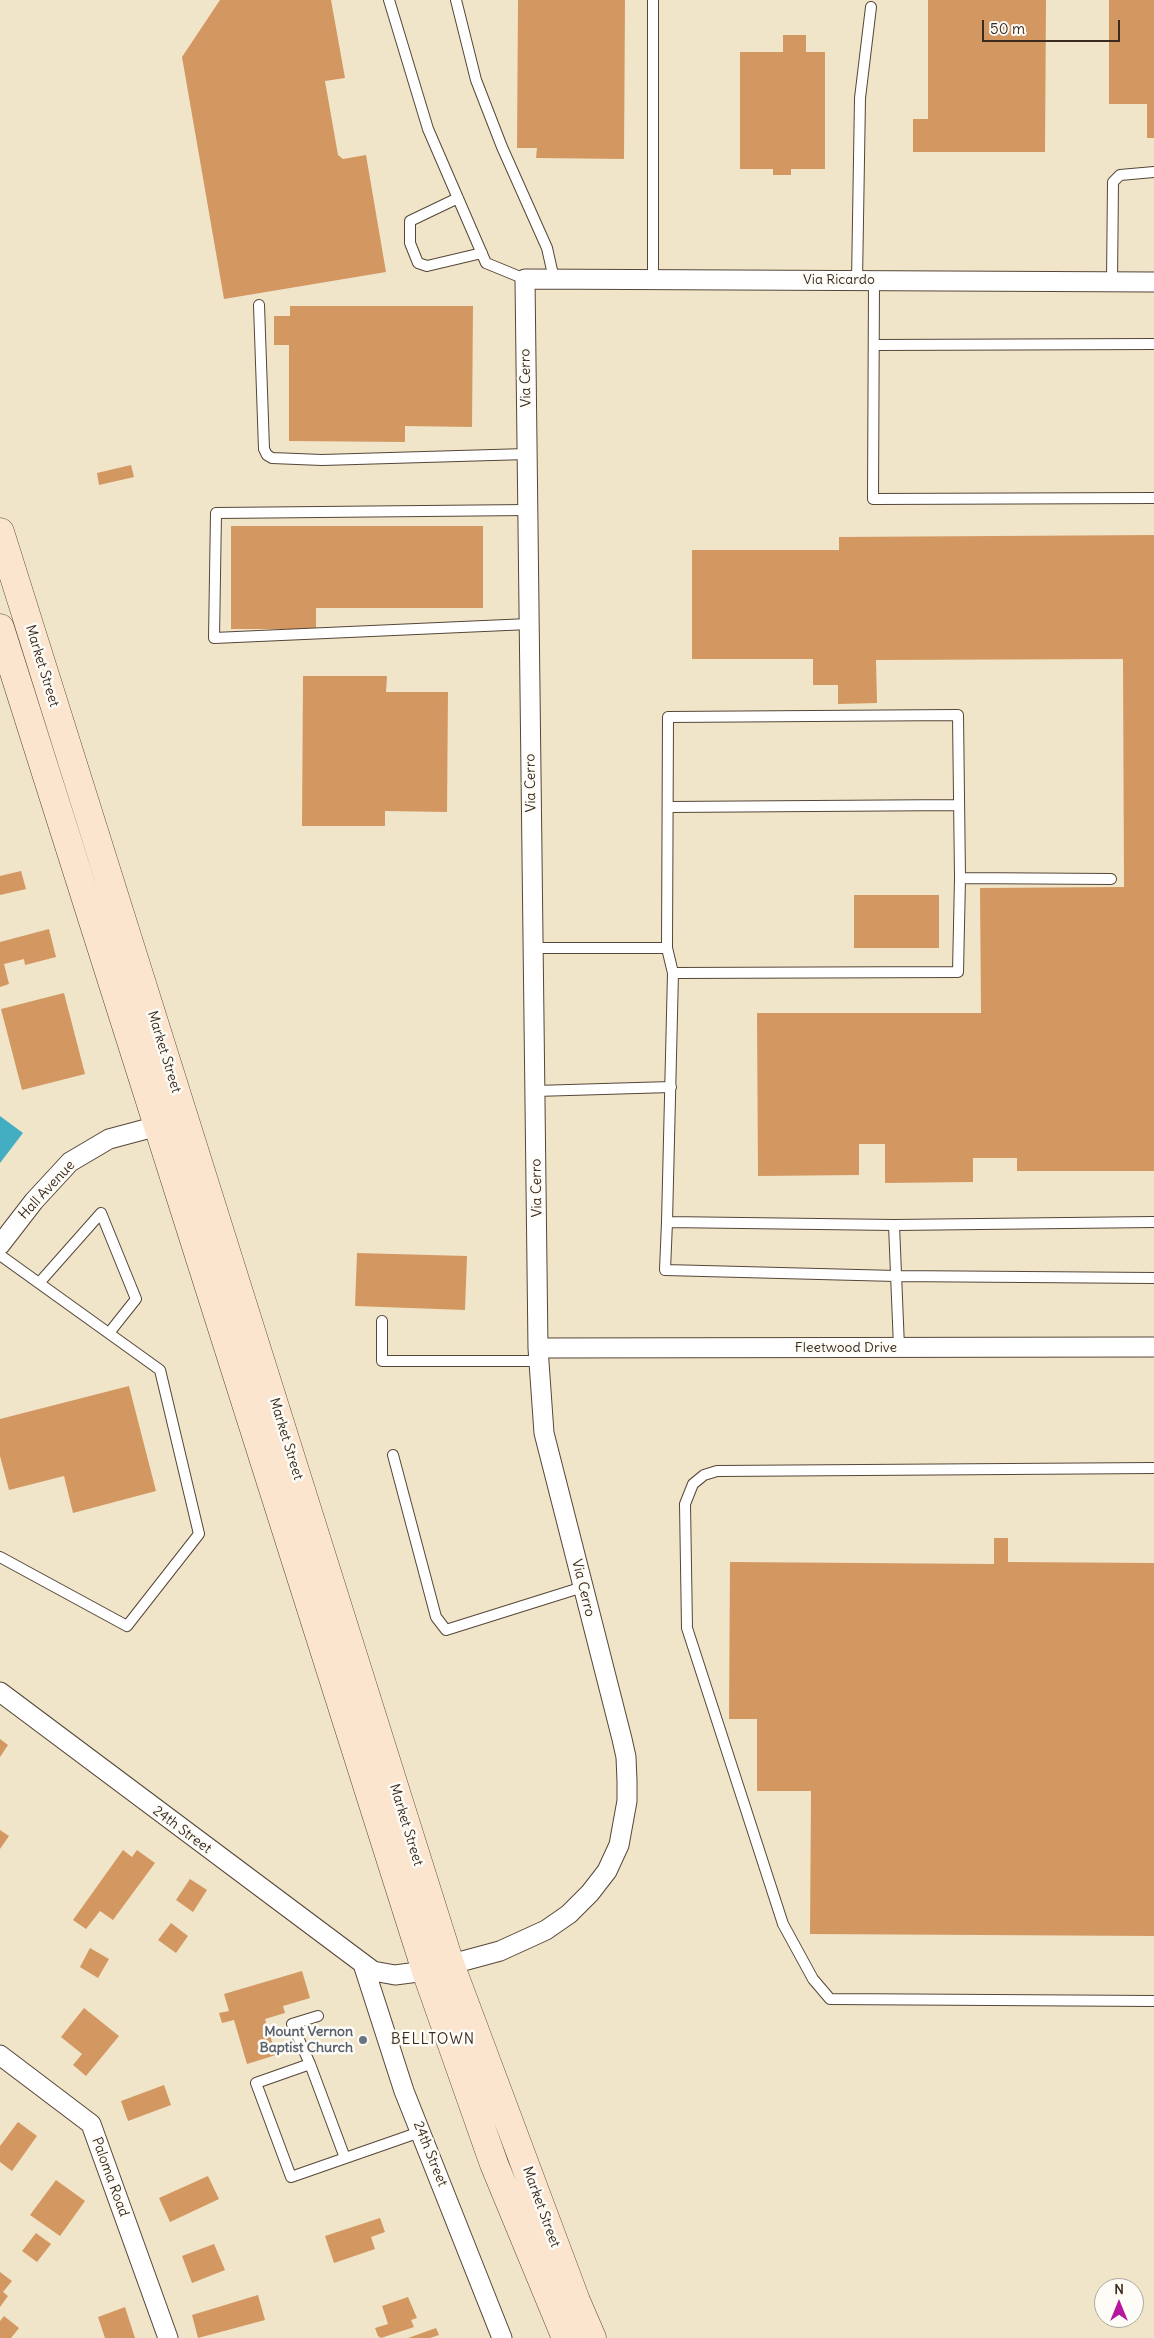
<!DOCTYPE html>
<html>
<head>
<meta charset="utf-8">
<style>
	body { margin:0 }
	#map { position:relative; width:1154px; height:2338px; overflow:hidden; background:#f0e5c9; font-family:Delius,sans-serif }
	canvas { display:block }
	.north { position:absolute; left:1094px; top:2278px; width:50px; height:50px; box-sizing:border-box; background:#fdfcf7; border:1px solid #afa8a0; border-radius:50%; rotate:0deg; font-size:14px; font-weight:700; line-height:20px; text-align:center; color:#3b2a1e }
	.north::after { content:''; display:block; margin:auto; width:18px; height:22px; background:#b5179e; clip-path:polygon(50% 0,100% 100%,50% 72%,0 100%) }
	.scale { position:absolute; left:982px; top:20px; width:138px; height:22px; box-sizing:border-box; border:2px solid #3b2a1e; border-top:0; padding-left:6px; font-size:15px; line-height:18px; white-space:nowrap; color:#3b2a1e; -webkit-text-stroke:4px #fdfcf7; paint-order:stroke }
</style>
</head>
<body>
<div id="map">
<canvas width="1154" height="2338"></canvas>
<div class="north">N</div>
<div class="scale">50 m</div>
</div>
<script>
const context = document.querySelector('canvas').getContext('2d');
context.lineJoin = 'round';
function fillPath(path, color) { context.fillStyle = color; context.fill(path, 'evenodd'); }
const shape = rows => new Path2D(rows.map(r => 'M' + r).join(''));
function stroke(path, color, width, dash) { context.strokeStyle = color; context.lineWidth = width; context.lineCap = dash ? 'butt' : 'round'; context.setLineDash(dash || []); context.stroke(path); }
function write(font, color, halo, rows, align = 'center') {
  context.font = font + ' Delius,sans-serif'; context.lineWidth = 5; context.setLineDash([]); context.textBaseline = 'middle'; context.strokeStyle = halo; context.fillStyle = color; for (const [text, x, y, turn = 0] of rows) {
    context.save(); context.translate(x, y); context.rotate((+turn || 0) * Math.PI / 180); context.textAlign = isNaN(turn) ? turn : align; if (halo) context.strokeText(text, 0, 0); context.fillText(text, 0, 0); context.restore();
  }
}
fillPath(shape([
	[0,1116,23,1133,0,1163]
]), '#43aec2');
fillPath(shape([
	[220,0,331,0,345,78,325,81,338,155,343,159,366,155,386,272,224,299,182,57],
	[518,0,625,0,624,159,536,158,537,148,517,148],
	[928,0,1046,0,1045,152,913,152,913,119,928,119],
	[1109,0,1154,0,1154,138,1147,138,1147,104,1109,104],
	[783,35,806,35,806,52,825,52,825,169,791,169,791,175,773,175,773,169,740,169,740,52,783,52],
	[290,306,473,306,472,427,405,426,405,442,289,441,289,345,274,345,274,316,290,316],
	[131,465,134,477,99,485,97,473],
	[231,526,483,526,483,608,316,608,316,629,231,629],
	[1154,535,1154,1171,1017,1171,1017,1158,973,1158,973,1182,885,1183,885,1144,859,1144,859,1175,758,1176,757,1013,981,1013,980,888,1124,887,1123,659,876,660,877,703,838,704,838,685,813,685,813,659,692,659,692,550,839,550,839,537],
	[303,676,387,676,386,692,448,692,447,812,385,811,385,826,302,826],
	[21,871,26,889,0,895,0,876],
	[854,895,939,895,939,948,854,948],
	[49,929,56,957,25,965,24,959,4,964,9,984,0,987,0,942],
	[64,993,85,1074,22,1090,1,1009],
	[357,1253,467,1256,465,1310,355,1306],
	[129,1386,156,1491,73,1513,64,1476,9,1490,0,1456,0,1419],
	[994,1538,1008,1538,1008,1562,1154,1563,1154,1936,810,1934,811,1791,757,1791,757,1719,729,1719,730,1562,994,1564],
	[0,1739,8,1745,0,1757],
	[0,1830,9,1836,0,1849],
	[123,1850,132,1857,137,1850,155,1863,113,1920,100,1911,86,1929,73,1920],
	[190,1879,207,1890,193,1912,176,1900],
	[171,1923,188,1936,176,1953,158,1940],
	[90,1948,109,1959,98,1978,80,1967],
	[302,1971,310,1998,283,2006,285,2013,265,2019,276,2055,247,2064,234,2020,222,2023,219,2013,229,2011,224,1994],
	[84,2008,119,2036,86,2076,73,2065,82,2054,61,2037],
	[164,2085,171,2105,128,2121,121,2101],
	[18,2122,37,2136,12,2171,0,2162,0,2146],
	[208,2176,219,2199,170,2222,159,2198],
	[56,2180,85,2201,60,2236,30,2215],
	[380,2218,385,2232,371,2237,375,2249,334,2263,325,2236],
	[36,2233,51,2244,37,2262,22,2251],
	[214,2244,225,2270,192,2283,182,2256],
	[0,2272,12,2281,3,2292,8,2296,0,2307],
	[258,2295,265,2320,198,2338,192,2315],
	[408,2297,417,2318,411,2320,414,2327,381,2338,378,2336,375,2328,388,2324,382,2306],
	[125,2307,135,2338,105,2338,98,2317],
	[4,2316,19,2328,11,2338,0,2338,0,2321],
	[436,2328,439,2335,430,2338,408,2338]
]), '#d39762');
const service = shape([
	[389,0,428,129,486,263,525,279],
	[456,0,476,80,502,147,547,248,554,279],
	[458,198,410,221,410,243,418,263,427,266,482,253],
	[653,280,653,0],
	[857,281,860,98,871,7],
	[874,281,873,499,1154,498],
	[1112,282,1113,182,1120,175,1154,172],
	[259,305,264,449,267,455,272,458,322,460,527,454],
	[874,345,1154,344],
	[528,510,216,513,214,638,529,624],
	[668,807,959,805],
	[534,948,667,948,673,973,667,1222],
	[667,948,668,717,958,715,960,878],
	[673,973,958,972,960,878,1111,879],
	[535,1091,671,1087],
	[1154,1222,894,1225,667,1222,665,1270,896,1276,1154,1278],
	[894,1225,899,1347],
	[0,1255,160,1370,199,1534,127,1626,0,1557],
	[39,1283,101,1213,136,1299,109,1333],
	[382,1321,382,1361,539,1361],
	[393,1455,436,1617,446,1630,583,1587],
	[1154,1468,717,1471,704,1475,693,1484,685,1504,687,1628,783,1924,813,1979,830,1999,1154,2001],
	[318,2016,292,2024,310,2064,256,2083,291,2177,420,2132],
	[310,2064,345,2158]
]);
const minor = shape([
	[0,1245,34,1201,70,1162,109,1139,169,1123],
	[538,1348,1154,1347],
	[0,1692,373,1971,395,1975,426,1971,500,1951,546,1930,569,1914,590,1893,607,1871,619,1845,627,1801,627,1781,626,1757,622,1739,544,1433,538,1348,525,279,1154,282],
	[364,1967,404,2091,502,2338],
	[0,2055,91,2124,168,2338]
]);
const secondary = shape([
	[0,532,450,1964,576,2301,592,2338],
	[0,628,426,1971,494,2164,566,2338]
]);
stroke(service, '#564638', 12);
stroke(minor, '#564638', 21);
stroke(secondary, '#564638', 29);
stroke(service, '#fff', 10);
stroke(minor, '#fff', 19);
stroke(secondary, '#fce5cf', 28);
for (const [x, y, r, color] of [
	[363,2040,5,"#6b7280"]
]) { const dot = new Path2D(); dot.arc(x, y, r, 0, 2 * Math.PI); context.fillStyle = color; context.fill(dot); stroke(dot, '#fdfcf7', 2); }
write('14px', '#3b2a1e', '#fdfcf7', [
	["Via Ricardo",839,280],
	["Via Cerro",526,378,-91],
	["Market Street",42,666,73],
	["Via Cerro",531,783,-91],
	["Market Street",164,1052,73],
	["Via Cerro",537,1188,-91],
	["Hall Avenue",47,1190,-47],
	["Fleetwood Drive",846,1348],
	["Market Street",286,1439,73],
	["Via Cerro",583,1588,76],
	["Market Street",406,1825,73],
	["24th Street",182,1830,37],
	["24th Street",430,2154,68],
	["Paloma Road",110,2177,70],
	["Market Street",541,2207,70]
]);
write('bold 14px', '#5b616d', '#fdfcf7', [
	["Mount Vernon",353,2032],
	["Baptist Church",353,2048]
], 'right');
context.letterSpacing = '1px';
write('15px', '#3b2a1e', '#fdfcf7', [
	["BELLTOWN",433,2040]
]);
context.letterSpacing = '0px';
</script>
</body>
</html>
